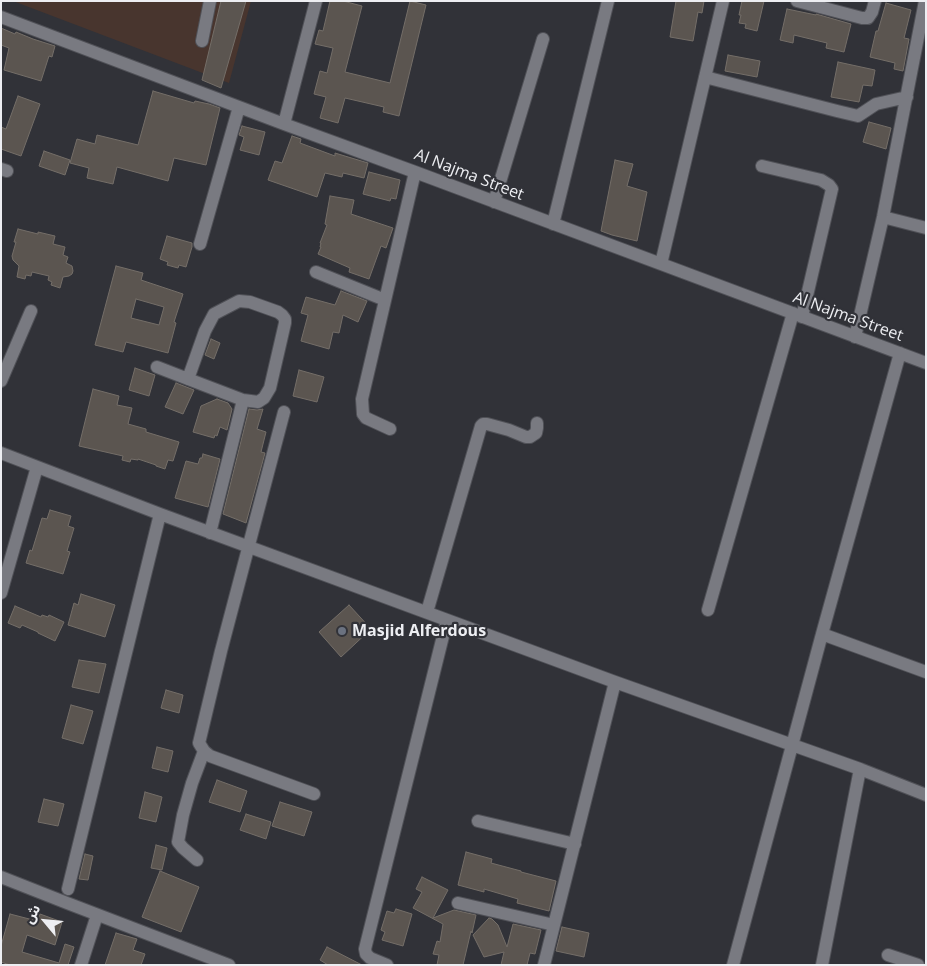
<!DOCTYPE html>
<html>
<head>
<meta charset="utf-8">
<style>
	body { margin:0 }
	#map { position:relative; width:927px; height:966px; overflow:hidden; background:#313238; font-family:"Open Sans","Noto Sans Arabic",sans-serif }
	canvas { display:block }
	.frame { position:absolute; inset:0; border:2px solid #edeef2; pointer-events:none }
	.north { position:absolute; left:20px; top:896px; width:50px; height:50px; -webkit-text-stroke:4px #313238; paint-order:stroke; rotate:298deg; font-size:14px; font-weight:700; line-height:20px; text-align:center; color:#edeef2 }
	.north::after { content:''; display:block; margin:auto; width:18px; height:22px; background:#edeef2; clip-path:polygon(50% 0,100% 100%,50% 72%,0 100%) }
</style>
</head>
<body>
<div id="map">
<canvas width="927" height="966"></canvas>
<div class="frame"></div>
<div class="north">ش</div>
</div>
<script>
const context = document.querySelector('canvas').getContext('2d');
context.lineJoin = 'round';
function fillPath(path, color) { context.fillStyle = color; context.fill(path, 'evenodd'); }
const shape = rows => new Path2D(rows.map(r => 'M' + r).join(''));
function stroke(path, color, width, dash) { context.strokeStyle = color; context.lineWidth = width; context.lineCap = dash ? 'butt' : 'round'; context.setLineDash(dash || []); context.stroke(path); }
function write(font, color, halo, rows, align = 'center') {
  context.font = font + ' "Open Sans",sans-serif'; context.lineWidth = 4.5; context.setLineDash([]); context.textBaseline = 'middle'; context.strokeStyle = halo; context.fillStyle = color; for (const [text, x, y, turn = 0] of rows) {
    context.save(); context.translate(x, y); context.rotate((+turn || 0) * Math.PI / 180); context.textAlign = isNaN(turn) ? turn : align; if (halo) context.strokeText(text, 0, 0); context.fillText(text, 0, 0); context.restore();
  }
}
fillPath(shape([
	[13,1,251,1,229,83]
]), '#48352e');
const building = shape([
	[221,1,246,1,221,88,202,80,221,1],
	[330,1,343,1,362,6,345,72,390,83,410,1,426,5,399,116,383,112,384,107,345,98,338,123,320,118,326,97,314,94,320,71,327,73,333,48,315,44,319,30,323,31,330,1],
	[676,1,704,1,702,13,698,12,693,41,670,37,676,1],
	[742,1,764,1,757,31,745,28,746,24,739,23,741,15,739,15,742,1],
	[886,3,911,10,904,38,909,39,903,71,894,69,895,63,870,57,876,31,878,31,886,3],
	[787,9,816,15,816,14,851,24,844,52,826,48,827,43,794,35,793,43,780,40,787,9],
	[1,28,15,34,16,32,33,39,55,46,52,57,49,56,41,81,4,70,9,48,1,45,1,28],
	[728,55,760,61,757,77,725,71,728,55],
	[838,62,875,70,872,86,863,85,859,102,831,97,838,62],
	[153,91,194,103,195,101,209,104,220,108,206,165,174,158,168,181,117,167,113,184,87,178,89,168,70,163,77,139,95,144,97,135,138,145,153,91],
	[18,96,40,104,21,156,1,149,1,127,6,129,18,96],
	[869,122,891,128,886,149,863,142,869,122],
	[242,126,265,132,259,155,240,150,244,137,239,135,242,126],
	[292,136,301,139,300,143,335,156,335,153,368,163,364,178,343,173,342,177,325,173,317,197,268,180,275,161,282,163,292,136],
	[44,151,70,160,65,175,39,166,44,151],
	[615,160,633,164,627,186,647,192,637,241,612,235,601,231,615,160],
	[369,172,400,180,396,199,391,198,390,201,363,194,369,172],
	[330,196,354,200,351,214,393,228,386,248,381,246,369,279,349,272,350,268,318,254,321,247,320,247,321,243,320,243,327,225,325,224,330,196],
	[18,229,38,234,38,232,55,236,53,244,65,247,63,255,68,257,66,263,72,266,73,271,72,274,69,276,63,277,60,288,51,285,52,282,48,280,49,276,32,272,31,276,26,275,25,279,17,277,19,266,13,260,12,256,16,242,14,242,18,229],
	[167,236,192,243,192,247,186,267,179,265,178,268,167,265,168,262,160,259,167,236],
	[116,266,143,273,141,280,183,294,174,322,176,323,168,353,126,342,123,352,95,345,116,266],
	[136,299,164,307,159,325,131,318,136,299],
	[341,291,367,301,358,322,343,315,339,333,333,332,329,349,301,341,308,315,301,313,306,297,335,305,341,291],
	[211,339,220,343,214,359,205,355,211,339],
	[135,368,155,375,149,396,129,390,135,368],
	[299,370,324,377,317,402,293,396,299,370],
	[176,383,194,390,183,414,165,407,176,383],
	[93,389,119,396,117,405,132,408,128,424,146,429,146,432,179,442,173,461,168,460,165,469,156,466,156,465,138,459,138,460,131,459,130,462,122,460,123,456,79,446,93,389],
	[217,399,228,403,232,409,227,430,220,427,217,436,215,435,214,438,193,432,201,406,217,399],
	[249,409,257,410,263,409,257,429,266,432,261,452,265,453,246,523,223,514,249,409],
	[203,454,220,459,208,507,175,498,186,461,198,464,200,458,202,458,203,454],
	[50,510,71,516,68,526,74,528,67,551,70,552,63,574,26,563,30,550,32,551,42,518,47,519,50,510],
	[81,594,115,605,105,637,68,625,74,603,78,605,81,594],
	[349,605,371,629,341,657,319,632,349,605],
	[15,606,41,617,42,615,48,617,49,615,64,622,55,641,38,633,38,632,22,625,20,628,8,623,15,606],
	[79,660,106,664,99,693,72,687,79,660],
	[166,690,183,695,179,713,161,708,166,690],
	[71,705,93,711,83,744,62,738,71,705],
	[157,747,173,751,168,772,152,768,157,747],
	[217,780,247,791,240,812,209,802,217,780],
	[145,792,162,797,156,822,139,818,145,792],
	[44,799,64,804,58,826,38,822,44,799],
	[280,802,312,812,304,836,272,826,280,802],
	[246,814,271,822,266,839,240,830,246,814],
	[156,845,167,848,162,870,151,868,156,845],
	[466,852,492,859,491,863,521,871,521,872,556,881,549,911,517,903,518,899,484,889,484,892,458,885,466,852],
	[85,854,93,856,88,880,79,879,85,854],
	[160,871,199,887,181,932,142,917,160,871],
	[422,877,448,890,433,918,454,910,476,915,472,933,471,931,463,965,437,965,439,955,433,954,437,941,440,942,443,924,413,908,422,892,416,889,422,877],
	[396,909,412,914,403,946,382,940,385,932,381,930,387,911,394,913,396,909],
	[10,914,37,921,40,914,62,922,55,945,27,935,22,952,59,963,65,944,74,947,68,965,10,965,1,962,1,946,10,914],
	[489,918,492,919,498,925,507,947,513,924,541,930,535,954,530,953,527,965,501,965,504,952,484,957,473,935,489,918],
	[562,927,589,933,584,957,556,951,562,927],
	[116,933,137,939,133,950,145,954,141,965,105,965,116,933],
	[327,947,362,965,328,965,320,960,327,947]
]);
fillPath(building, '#5b5550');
stroke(building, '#746e68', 1);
const minor = shape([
	[797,1,862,18,868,18,872,12,875,1],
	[1,17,284,124,415,172,926,363],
	[202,41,210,1],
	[705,77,837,111,858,116,876,104,907,97],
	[284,124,316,1],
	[762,166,821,180,829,185,832,189,802,317],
	[1,169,7,171],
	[494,202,543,39],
	[883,217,926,228],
	[553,224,608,1],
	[200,244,239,107],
	[661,264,723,1],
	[316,272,385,300],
	[855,337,883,217,925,1],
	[157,367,188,379,243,400,258,402,264,398,270,388,285,323,285,319,282,315,278,312,250,302,239,301,214,314,205,331,188,379],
	[1,381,31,311],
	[284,412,221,651,199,743,204,751,210,756,314,794],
	[390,429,366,418,363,414,362,399,415,172],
	[1,453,160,514,447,620,615,682,860,769,926,795],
	[210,533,243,400],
	[1,593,37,467],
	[708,610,793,313],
	[427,612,481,426,483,424,487,424,509,430,526,437,530,437,536,433,537,428,537,423],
	[822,634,926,672],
	[478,821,575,844],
	[197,860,183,848,178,842,183,815,192,783,204,751],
	[1,877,67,903,229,965],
	[68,889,160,514],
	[458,903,554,925],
	[888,955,918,965],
	[81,965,97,915],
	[387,965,370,958,366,954,365,949,447,620],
	[544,965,615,682],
	[733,965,822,634,900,353],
	[822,965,860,769]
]);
stroke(minor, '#505157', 14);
stroke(minor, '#797a81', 12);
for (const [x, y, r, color] of [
	[342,631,5,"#6b7280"]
]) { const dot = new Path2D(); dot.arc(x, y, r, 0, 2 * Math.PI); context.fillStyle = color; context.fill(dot); stroke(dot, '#313238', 2); }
write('16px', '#edeef2', '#313238', [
	["Al Najma Street",469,175,21],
	["Al Najma Street",848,317,20]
]);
write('bold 16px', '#edeef2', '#313238', [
	["Masjid Alferdous",352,631]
], 'left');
</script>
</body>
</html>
